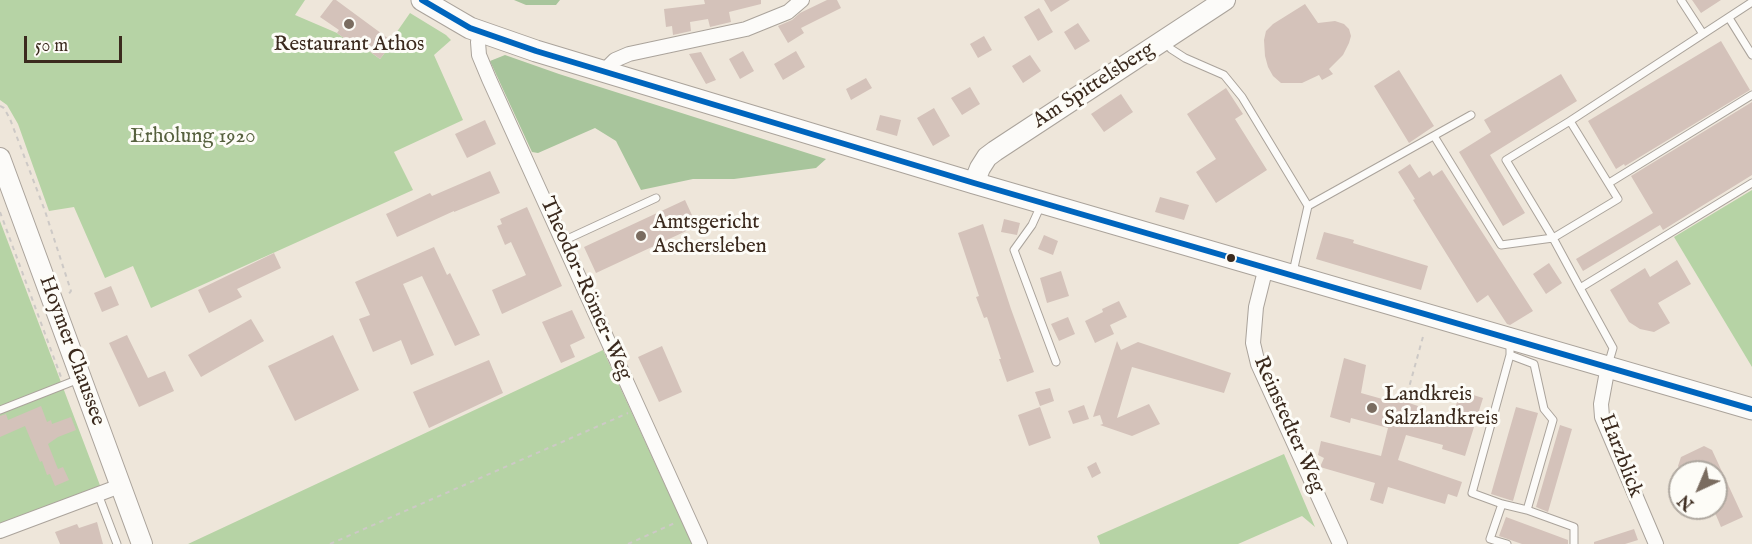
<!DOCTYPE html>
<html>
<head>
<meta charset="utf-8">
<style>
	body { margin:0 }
	#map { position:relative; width:1752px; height:544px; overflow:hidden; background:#eee6da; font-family:"IM FELL English",serif }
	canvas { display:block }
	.north { position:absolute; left:1668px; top:460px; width:60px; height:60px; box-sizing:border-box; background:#fdfcf7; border:2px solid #afa8a0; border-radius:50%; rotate:224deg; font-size:16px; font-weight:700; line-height:24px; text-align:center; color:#3b2a1e }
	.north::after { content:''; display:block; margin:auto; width:21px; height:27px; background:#7a6c60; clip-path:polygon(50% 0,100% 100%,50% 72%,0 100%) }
	.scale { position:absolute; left:24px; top:36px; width:98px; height:27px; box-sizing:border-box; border:3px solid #3b2a1e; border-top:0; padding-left:8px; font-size:18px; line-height:21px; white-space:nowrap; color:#3b2a1e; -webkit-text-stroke:4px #fdfcf7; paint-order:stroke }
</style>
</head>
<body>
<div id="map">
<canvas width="1752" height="544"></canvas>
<div class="north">N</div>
<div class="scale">50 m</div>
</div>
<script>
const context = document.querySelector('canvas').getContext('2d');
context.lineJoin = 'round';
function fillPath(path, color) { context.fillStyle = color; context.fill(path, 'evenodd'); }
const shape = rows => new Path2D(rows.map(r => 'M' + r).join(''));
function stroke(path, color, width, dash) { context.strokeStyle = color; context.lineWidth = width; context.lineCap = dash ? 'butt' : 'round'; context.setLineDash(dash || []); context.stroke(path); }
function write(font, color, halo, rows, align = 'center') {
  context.font = font + ' "IM FELL English",serif'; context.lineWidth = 6; context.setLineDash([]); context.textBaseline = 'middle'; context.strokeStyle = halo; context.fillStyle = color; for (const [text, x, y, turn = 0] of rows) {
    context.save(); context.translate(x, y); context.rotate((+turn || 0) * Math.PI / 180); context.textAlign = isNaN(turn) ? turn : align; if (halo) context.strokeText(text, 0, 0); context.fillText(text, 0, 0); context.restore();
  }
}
fillPath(shape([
	[0,0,305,0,295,15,337,33,348,41,351,38,380,59,393,42,394,36,410,13,446,35,451,40,434,55,463,120,394,152,413,190,151,308,133,266,105,278,74,207,49,211,18,124,7,105,0,100],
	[1752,190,1752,367,1674,237],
	[0,221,101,488,0,525],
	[603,350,692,544,188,544],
	[1284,454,1315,527,1302,516,1238,544,1100,544,1097,536]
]), '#b6d3a5');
fillPath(shape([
	[514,0,560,0,556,5,526,5],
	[505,55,559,74,826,159,816,168,734,179,693,179,641,190,616,141,595,128,538,153,532,152,490,61]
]), '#a8c59c');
fillPath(shape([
	[333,0,336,0,393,42,380,59,351,38,348,41,337,33,339,30,320,17],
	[704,0,761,0,761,4,729,12,731,22,710,27,708,19,690,22,691,31,673,35,672,26,666,27,664,9,705,4],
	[827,0,837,0,841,8,801,28,804,33,788,43,778,26,792,20,800,13],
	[1044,0,1070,0,1051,12],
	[1692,0,1721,0,1701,13],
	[1305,4,1318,23,1335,21,1344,24,1349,29,1351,36,1349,43,1343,55,1329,69,1333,74,1322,80,1319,75,1302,83,1281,83,1273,76,1268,67,1265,56,1264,40,1266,31,1273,24],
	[1039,8,1053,32,1038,41,1024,17],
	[1078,23,1090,41,1075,50,1064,32],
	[984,36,992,50,978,58,970,44],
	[1721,41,1750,90,1625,166,1624,164,1616,169,1588,121],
	[743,51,754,71,740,79,729,59],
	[796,51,805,67,783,80,774,64],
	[701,52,716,80,706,84,689,54],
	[1030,55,1041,71,1023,83,1012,66],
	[1399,70,1434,126,1409,143,1374,86],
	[1561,74,1577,101,1490,155,1525,213,1503,226,1459,152,1491,132,1484,120],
	[866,78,872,88,851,100,846,89],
	[970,87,980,104,962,115,951,98],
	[1226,88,1243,114,1235,119,1267,170,1216,203,1196,172,1216,159,1187,114],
	[1121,94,1133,112,1104,132,1091,114],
	[1752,102,1752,175,1663,230,1660,225,1583,271,1576,259,1653,213,1631,176],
	[934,108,950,136,933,146,917,118],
	[880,115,901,120,897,136,876,130],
	[485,120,496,144,467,158,455,134],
	[1410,164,1419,178,1430,171,1433,176,1442,170,1533,311,1510,325,1507,324,1488,295,1477,303,1413,200,1415,199,1398,172],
	[490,171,500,193,454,212,454,211,397,237,386,214,430,193,432,196],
	[1160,197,1189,205,1184,220,1155,212],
	[685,200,697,226,596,273,584,247],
	[527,207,562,286,502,314,492,290,526,275,511,242,505,245,497,226,502,224,500,219],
	[1004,219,1020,223,1017,235,1001,232],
	[983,224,1011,309,1034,372,1007,382,999,359,1001,359,987,317,984,318,976,297,979,296,958,233],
	[1324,232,1354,240,1353,243,1428,266,1421,290,1316,259],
	[1044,235,1058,241,1053,255,1038,249],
	[434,247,447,275,450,273,480,335,455,346,422,276,403,284,434,355,411,365,401,340,373,352,359,319,370,315,355,282],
	[274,253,281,268,237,289,242,297,209,313,198,290],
	[1677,260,1691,284,1658,303,1670,323,1654,332,1640,329,1629,322,1610,290,1645,268,1650,277],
	[1549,263,1562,283,1546,294,1533,274],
	[1061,271,1069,296,1047,303,1040,278],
	[111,286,119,305,102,312,94,293],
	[1119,301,1127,317,1110,325,1114,334,1095,343,1085,321,1103,312,1102,309],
	[572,310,585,338,570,345,575,357,561,363,542,322],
	[1068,317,1075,334,1059,341,1051,324],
	[251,319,264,341,201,377,188,355],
	[127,335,148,378,165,371,174,391,139,407,109,343],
	[333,335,359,390,295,421,268,366],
	[1117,341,1121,350,1138,342,1231,373,1224,393,1132,367,1117,418,1149,404,1160,424,1132,436,1100,425,1103,424,1100,415,1093,417],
	[662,346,682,392,659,402,638,357],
	[1344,358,1366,365,1361,393,1393,402,1394,398,1418,406,1417,410,1452,420,1460,391,1483,398,1465,456,1442,449,1443,445,1406,435,1398,460,1462,482,1457,497,1448,494,1445,504,1388,487,1383,504,1370,500,1375,483,1320,467,1324,458,1318,455,1321,441,1381,456,1388,428,1351,418,1350,423,1330,417],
	[489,360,503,393,429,428,413,392],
	[1050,388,1054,401,1040,406,1035,392],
	[1084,405,1089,419,1073,424,1068,411],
	[41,406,47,422,51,420,52,424,71,417,76,430,58,437,48,444,58,469,63,467,69,480,55,486,50,474,47,475,42,461,40,462,25,426,0,437,0,416,6,414,8,420],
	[1040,407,1051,438,1029,446,1018,415],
	[1516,407,1538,413,1513,501,1491,494],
	[1560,425,1572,429,1548,512,1536,507],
	[1704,446,1712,450,1743,517,1721,527,1713,508,1716,508,1716,472,1681,472,1678,466,1681,457],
	[1096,462,1101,473,1092,478,1087,467],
	[1506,517,1568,540,1568,544,1522,544,1499,536],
	[97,522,103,544,60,544,55,532,77,524,79,528],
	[1634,529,1638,540,1625,544,1594,544,1594,542]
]), '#d4c2ba');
const service = shape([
	[1681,0,1703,34],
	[1729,18,1752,55],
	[1165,42,1171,49,1185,58,1224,75,1242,97,1308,206,1293,272],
	[1570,121,1618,199,1553,238,1506,160,1570,121],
	[1570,121,1752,2],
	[1434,136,1501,245,1553,238,1580,288],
	[1609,183,1752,95],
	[1041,205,1032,225,1014,250,1056,362],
	[1308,206,1471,115],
	[563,241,656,198],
	[1510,341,1510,355,1472,493,1502,504,1527,510,1574,527,1574,544],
	[1510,355,1534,364,1544,409,1553,420,1527,510],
	[1608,365,1613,348,1580,288,1752,183],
	[0,410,79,379],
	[98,494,117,544],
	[1502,504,1490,539,1507,544]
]);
const minor = shape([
	[480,32,478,42,479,55,489,79,700,544],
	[606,73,610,65,615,60,629,54,746,29,788,12,802,0],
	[1266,267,1256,307,1253,343,1258,364,1340,544],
	[1608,366,1601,404,1602,417,1656,544],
	[0,531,120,486]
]);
const secondary = shape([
	[0,158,142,544],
	[974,183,980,168,987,157,995,151,1225,0]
]);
const primary = shape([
	[422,0,470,28,536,51,974,183,1752,409]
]);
stroke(service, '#aaa39b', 9);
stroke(minor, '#aaa39b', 16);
stroke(secondary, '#aaa39b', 22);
stroke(primary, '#aaa39b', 23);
stroke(shape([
	[0,106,4,108,10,119,45,211,71,291,67,296],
	[0,212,61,377],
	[1405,402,1424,333],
	[330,544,628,413],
	[628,544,677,522]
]), '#cdc9c6', 2, [4.5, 4.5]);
stroke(service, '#fcfbf9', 7);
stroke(minor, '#fcfbf9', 14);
stroke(secondary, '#fcfbf9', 20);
stroke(primary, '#fcfbf9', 21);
stroke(shape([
	[422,0,470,28,536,51,974,183,1752,409]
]), '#0065bd', 6);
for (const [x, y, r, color] of [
	[349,24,6,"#7a6c60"],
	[641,236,6,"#7a6c60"],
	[1231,258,5,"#3b2a1e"],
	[1372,408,6,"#7a6c60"]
]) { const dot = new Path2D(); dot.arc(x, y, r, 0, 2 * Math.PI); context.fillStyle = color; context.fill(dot); stroke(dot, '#fdfcf7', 2); }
write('21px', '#3b2a1e', '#fdfcf7', [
	["Restaurant Athos",349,46,"center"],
	["Amtsgericht",653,224],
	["Aschersleben",653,248],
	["Landkreis",1384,396],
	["Salzlandkreis",1384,420]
], 'left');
write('21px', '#3b2a1e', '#fdfcf7', [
	["Am Spittelsberg",1094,86,-33],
	["Theodor-Römer-Weg",585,289,66],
	["Hoymer Chaussee",71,351,70],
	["Reinstedter Weg",1288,425,66],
	["Harzblick",1620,456,69]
]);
write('21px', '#56603e', '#fdfcf7', [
	["Erholung 1920",193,138]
]);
</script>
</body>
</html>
